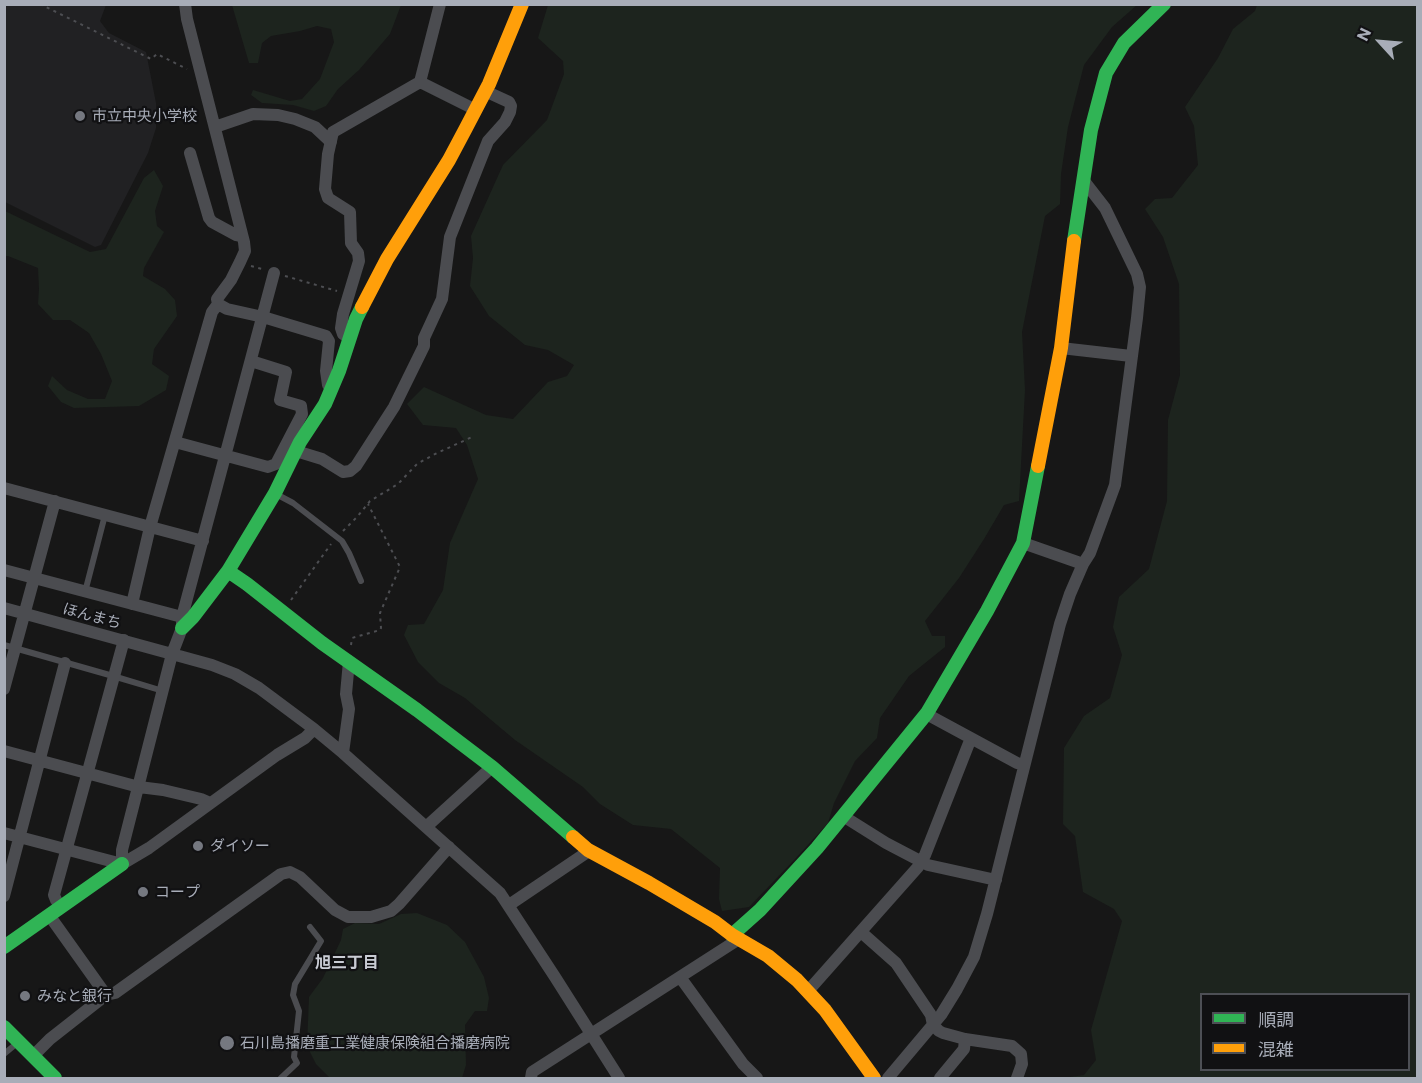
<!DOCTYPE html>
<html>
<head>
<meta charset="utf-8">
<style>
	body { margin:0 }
	#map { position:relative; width:1422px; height:1083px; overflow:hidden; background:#171717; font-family:Commissioner,"Noto Sans JP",sans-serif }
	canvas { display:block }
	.frame { position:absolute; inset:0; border:6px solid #a8adb8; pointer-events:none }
	.legend { position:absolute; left:1200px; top:993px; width:210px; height:78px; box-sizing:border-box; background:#111113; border:2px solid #4d4f55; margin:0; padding:8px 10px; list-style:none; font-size:18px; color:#a8adb8 }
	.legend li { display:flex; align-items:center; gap:12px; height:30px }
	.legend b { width:30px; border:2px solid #4d4f55 }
	.north { position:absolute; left:1350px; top:12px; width:60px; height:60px; -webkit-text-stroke:4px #111113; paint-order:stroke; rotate:296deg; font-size:16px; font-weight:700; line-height:24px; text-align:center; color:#a8adb8 }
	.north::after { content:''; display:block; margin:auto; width:21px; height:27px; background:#a8adb8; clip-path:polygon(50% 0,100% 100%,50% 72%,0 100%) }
</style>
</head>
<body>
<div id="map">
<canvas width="1422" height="1083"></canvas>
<div class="frame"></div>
<ul class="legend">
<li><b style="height:8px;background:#30b455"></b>順調</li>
<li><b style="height:8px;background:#ff9f0a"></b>混雑</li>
</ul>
<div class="north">N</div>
</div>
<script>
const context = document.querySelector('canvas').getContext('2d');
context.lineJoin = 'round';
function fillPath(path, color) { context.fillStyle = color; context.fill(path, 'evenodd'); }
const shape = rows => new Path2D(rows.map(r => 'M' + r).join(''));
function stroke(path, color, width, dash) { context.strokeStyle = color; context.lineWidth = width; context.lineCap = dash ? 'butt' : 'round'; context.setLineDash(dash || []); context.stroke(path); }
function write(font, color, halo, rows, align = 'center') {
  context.font = font + ' Commissioner,"Noto Sans JP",sans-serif'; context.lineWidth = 4.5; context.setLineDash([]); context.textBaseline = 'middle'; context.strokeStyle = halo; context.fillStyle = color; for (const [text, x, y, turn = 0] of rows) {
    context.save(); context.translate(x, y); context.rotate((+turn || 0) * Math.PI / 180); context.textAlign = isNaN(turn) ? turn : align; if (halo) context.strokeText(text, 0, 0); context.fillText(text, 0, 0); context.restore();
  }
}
fillPath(shape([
	[4,5,106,5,100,21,109,33,146,52,156,103,156,128,148,153,101,245,95,247,5,202]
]), '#212123');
fillPath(shape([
	[232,5,401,5,390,34,359,70,338,89,326,106,314,111,293,105,262,103,251,95,253,90,290,101,302,99,320,79,334,42,331,29,317,26,300,31,271,36,262,43,258,63,249,63],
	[548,5,1137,5,1112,27,1084,65,1068,127,1061,174,1060,204,1045,216,1022,332,1025,390,1019,501,1004,505,984,539,959,578,925,621,932,636,945,636,945,647,909,676,880,718,877,738,855,761,834,803,828,823,795,859,749,907,722,911,719,899,720,868,671,829,633,825,600,804,583,787,515,740,465,698,439,683,418,662,404,635,408,625,424,624,443,590,450,543,478,479,467,445,456,428,423,425,407,404,424,387,486,415,513,419,548,382,567,376,574,365,548,350,525,345,489,316,470,286,473,258,471,236,503,165,547,120,564,74,563,61,538,38],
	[1257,5,1417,5,1417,1078,1063,1078,1084,1075,1096,1060,1091,1030,1122,921,1114,909,1083,892,1075,836,1063,824,1064,748,1084,716,1110,698,1122,655,1113,627,1119,597,1149,569,1167,501,1168,420,1180,375,1179,284,1163,237,1145,209,1155,199,1172,198,1198,165,1194,126,1185,107,1218,58,1233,29,1255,11],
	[1408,994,1408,1070,1202,1070,1202,994],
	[154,170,163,186,155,211,157,226,164,232,144,268,143,276,165,289,175,300,177,316,154,349,152,364,169,376,166,390,139,406,74,408,61,402,48,386,52,376,67,390,88,399,105,399,112,381,101,354,89,333,70,320,53,320,38,304,39,289,38,268,8,256,5,256,5,211,90,252,106,249,144,178],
	[417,913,447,925,465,942,484,977,489,998,487,1011,475,1011,465,1025,466,1065,462,1078,330,1078,316,1064,307,1046,309,997,323,978,341,940,343,929,355,923,379,924,401,914]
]), '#1d241e');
stroke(shape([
	[40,4,149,58,151,59,157,54,187,69],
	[251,266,262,269],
	[285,276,337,291],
	[343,531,357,517,370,501,398,484,417,464,435,454,472,437],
	[291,600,331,544],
	[351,645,352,638,380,630,381,628,380,613,400,567,368,504]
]), '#4d4e52', 2, [3, 4.5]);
stroke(shape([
	[276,494,293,503,342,541,349,553,361,581],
	[85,592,105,515],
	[4,645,113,676,163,691],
	[4,1054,16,1044],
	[281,1078,297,1063,294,1057,299,1011,293,995,295,984,321,941,310,927]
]), '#4b4c50', 6);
stroke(shape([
	[185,4,187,19,244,242,245,251,240,262,231,280,217,299,218,304],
	[440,4,420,82,476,110],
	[215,127,253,114,278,115,295,119,315,127,331,142],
	[190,153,209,218,212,222,236,235,242,236],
	[349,338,343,334,341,328,343,314,359,261,358,253,351,243,350,212,328,198,325,189,328,154,333,132,420,82],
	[1061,348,1131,356],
	[175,442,268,467,276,464,302,414,301,406,280,400,286,372,251,361],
	[296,451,322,459,343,472,350,471,356,466,394,407,424,346,424,338,442,299,450,237,488,141,505,122,510,112,511,106,509,102,485,91],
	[4,488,203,541],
	[1023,543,1083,564],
	[4,570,182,617],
	[132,604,150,527,212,312,218,304,227,309,263,317,326,336,329,341,326,371,328,385,332,389],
	[4,608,172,654,212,665,235,674,259,688,314,729,343,753,500,893,555,977,619,1078],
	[4,689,55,501],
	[927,713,932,717,1017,763,1024,765],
	[4,751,139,787,163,790,201,799,210,803],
	[343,753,349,709,346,694,349,661],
	[843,816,886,843,928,865,996,880],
	[426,827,492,767],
	[4,833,122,864,149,848,277,755,305,738,314,729],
	[122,864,122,850,172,654,182,628,182,617,274,273],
	[4,896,65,663],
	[509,905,586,853,588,850],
	[61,907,56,900,54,895,124,640],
	[49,915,106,995],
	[861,932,896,963,931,1015,933,1025,939,1031,943,1033,965,1039,1012,1046,1021,1054,1022,1064,1017,1078],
	[680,977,743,1064,757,1078],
	[808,991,918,867,925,855,971,738],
	[33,1056,50,1039,106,995,115,993,281,874,290,872,300,877,335,910,348,917,371,917,391,911,399,904,449,847],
	[531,1078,532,1072,739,939],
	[888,1078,941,1015,957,989,974,957,987,914,1060,624,1070,594,1083,564,1090,553,1115,485,1137,318,1140,287,1137,274,1105,208,1084,181],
	[940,1078,964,1049,965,1039]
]), '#4b4c50', 12);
stroke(shape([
	[1074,241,1091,130,1106,73,1124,43,1164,4],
	[228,571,247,584,322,643,417,710,492,767,573,837],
	[182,628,193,617,228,571,275,493,300,442,325,404,339,371,356,319,362,307],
	[732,935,760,910,817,848,927,713,987,611,1023,543,1038,466],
	[4,947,122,864],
	[4,1027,55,1078]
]), '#30b455', 14);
stroke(shape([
	[362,307,387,259,449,160,466,128,489,84,522,4],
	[1038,466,1061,348,1074,241],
	[573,837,588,850,649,883,715,922,732,935,768,956,797,980,825,1010,874,1078]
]), '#ff9f0a', 14);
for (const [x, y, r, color] of [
	[80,116,6,"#757880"],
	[198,846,6,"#757880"],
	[143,892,6,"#757880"],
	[25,996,6,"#757880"],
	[227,1043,8,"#757880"]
]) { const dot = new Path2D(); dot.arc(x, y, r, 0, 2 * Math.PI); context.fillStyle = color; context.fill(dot); stroke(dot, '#111113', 2); }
write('15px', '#a8adb8', '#111113', [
	["市立中央小学校",92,116],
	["ダイソー",210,846],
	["コープ",155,892],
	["みなと銀行",37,996],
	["石川島播磨重工業健康保険組合播磨病院",240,1043]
], 'left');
write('15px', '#a8adb8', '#111113', [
	["ほんまち",92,616,15]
]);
write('bold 16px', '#c9ccd4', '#111113', [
	["旭三丁目",347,963]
]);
</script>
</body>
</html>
